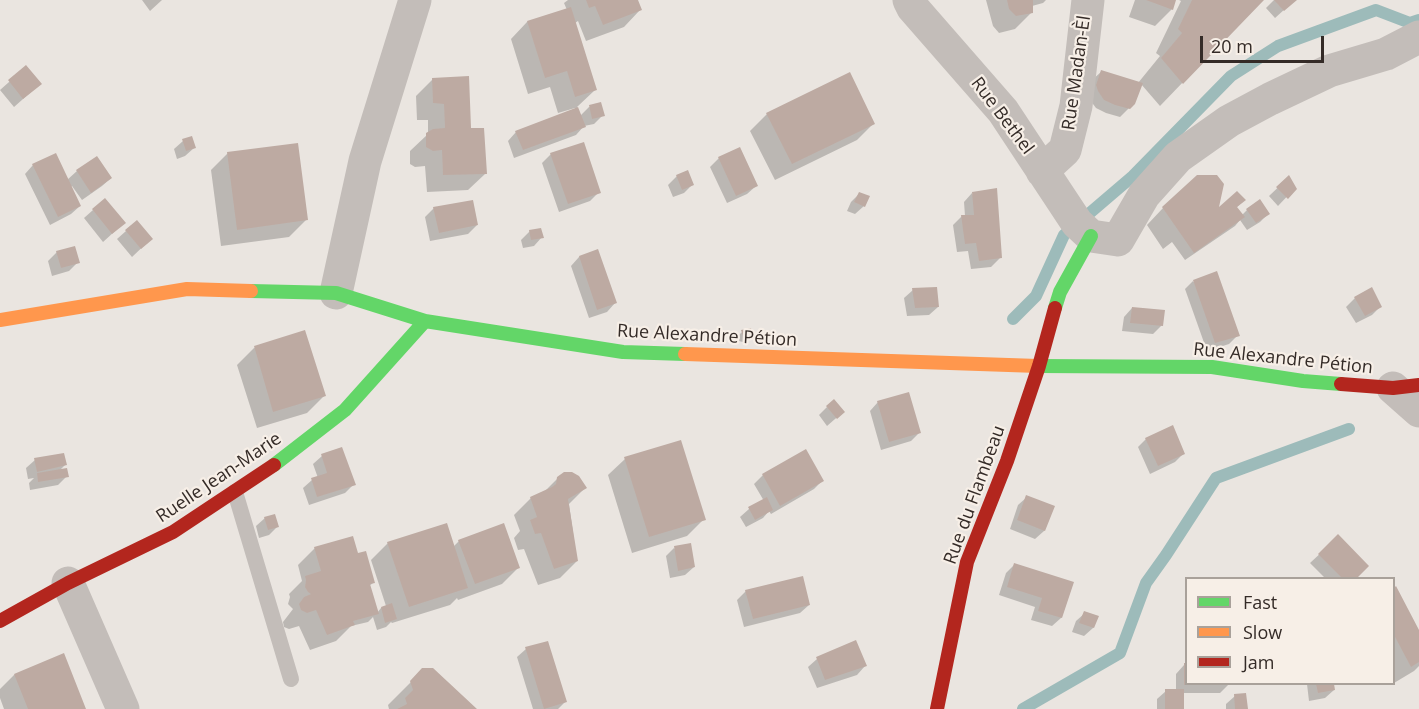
<!DOCTYPE html>
<html>
<head>
<meta charset="utf-8">
<style>
	body { margin:0 }
	#map { position:relative; width:1419px; height:709px; overflow:hidden; background:#eae5e0; font-family:"Open Sans",sans-serif }
	canvas { display:block }
	.legend { position:absolute; left:1185px; top:577px; width:210px; height:108px; box-sizing:border-box; background:#f7efe7; border:2px solid #a9a19a; margin:0; padding:8px 10px; list-style:none; font-size:18px; color:#342b27 }
	.legend li { display:flex; align-items:center; gap:12px; height:30px }
	.legend b { width:30px; border:2px solid #a9a19a }
	.scale { position:absolute; left:1200px; top:36px; width:124px; height:27px; box-sizing:border-box; border:3px solid #342b27; border-top:0; padding-left:8px; font-size:18px; line-height:21px; white-space:nowrap; color:#342b27; -webkit-text-stroke:4px #f7efe7; paint-order:stroke }
</style>
</head>
<body>
<div id="map">
<canvas width="1419" height="709"></canvas>
<ul class="legend">
<li><b style="height:8px;background:#63d668"></b>Fast</li>
<li><b style="height:8px;background:#ff974d"></b>Slow</li>
<li><b style="height:8px;background:#b3261e"></b>Jam</li>
</ul>
<div class="scale">20 m</div>
</div>
<script>
const context = document.querySelector('canvas').getContext('2d');
context.lineJoin = 'round';
function fillPath(path, color) { context.fillStyle = color; context.fill(path, 'evenodd'); }
const shape = rows => new Path2D(rows.map(r => 'M' + r).join(''));
function stroke(path, color, width, dash) { context.strokeStyle = color; context.lineWidth = width; context.lineCap = dash ? 'butt' : 'round'; context.setLineDash(dash || []); context.stroke(path); }
function write(font, color, halo, rows, align = 'center') {
  context.font = font + ' "Open Sans",sans-serif'; context.lineWidth = 4.5; context.setLineDash([]); context.textBaseline = 'middle'; context.strokeStyle = halo; context.fillStyle = color; for (const [text, x, y, turn = 0] of rows) {
    context.save(); context.translate(x, y); context.rotate((+turn || 0) * Math.PI / 180); context.textAlign = isNaN(turn) ? turn : align; if (halo) context.strokeText(text, 0, 0); context.fillText(text, 0, 0); context.restore();
  }
}
fillPath(shape([
	[142,0,162,0,150,11],
	[568,0,636,0,640,10,624,27,586,41,578,21,575,23,595,90,577,107,580,116,589,107,600,104,603,115,594,124,584,126,576,135,514,158,508,141,516,132,575,110,575,108,558,113,550,87,528,94,511,39,527,22,567,10,564,3],
	[986,0,1046,0,1043,3,1032,6,1032,12,1015,29,999,33,993,26],
	[1135,0,1175,0,1172,9,1155,26,1129,17],
	[1179,0,1262,0,1160,106,1141,84,1134,103,1120,117,1106,113,1096,108,1090,100,1092,80,1101,72,1138,83,1160,56,1156,53,1181,1],
	[1274,0,1295,0,1275,18,1266,8],
	[26,67,40,84,14,107,0,90],
	[433,79,469,130,485,174,468,190,427,192,425,166,415,167,410,164,410,151,428,134,428,120,417,120,416,96],
	[767,114,874,123,857,140,775,180,750,131],
	[191,138,194,148,185,156,177,159,174,149,183,141],
	[228,153,306,220,289,237,221,246,211,170],
	[551,154,599,192,590,201,559,212,542,163],
	[97,158,111,178,102,186,82,200,72,186,70,187,80,206,71,214,50,225,25,174,33,165,67,180,77,171],
	[719,158,756,186,747,194,727,203,710,167],
	[677,176,692,185,684,193,673,197,668,185],
	[1289,177,1295,188,1278,206,1269,196],
	[972,193,1000,258,991,267,971,269,968,251,957,252,953,225,962,216,965,216,964,202],
	[859,194,864,206,855,214,847,211,851,202],
	[1244,200,1236,208,1242,215,1247,210,1268,214,1260,222,1247,230,1240,220,1235,226,1185,260,1172,242,1163,249,1147,225,1163,208,1217,210],
	[434,208,477,225,468,234,430,241,425,217],
	[93,210,124,223,103,242,84,218],
	[126,231,151,239,132,257,117,239],
	[530,231,542,237,534,246,523,248,521,240],
	[597,251,615,303,607,312,589,318,571,266,579,257],
	[57,252,78,262,69,271,52,276,48,261],
	[1193,281,1238,335,1229,344,1207,351,1185,289],
	[913,290,938,307,929,315,907,316,904,298],
	[1355,298,1380,307,1372,315,1356,323,1346,307],
	[1132,308,1162,325,1153,334,1122,331,1124,317],
	[304,332,324,396,307,413,257,428,237,365,254,348],
	[742,332,751,334,743,342,734,340],
	[878,402,920,432,911,441,881,450,870,411],
	[827,407,843,412,827,426,819,415],
	[1146,439,1183,454,1175,462,1150,474,1138,447],
	[806,451,822,481,814,489,771,514,769,511,763,518,746,527,740,517,749,509,764,501,754,484,763,475],
	[322,456,354,484,345,493,309,505,303,488,312,480,318,478,313,464],
	[625,459,704,519,687,536,632,553,608,475],
	[35,460,65,465,59,471,67,476,58,485,30,490,29,483,34,478,28,479,26,468],
	[558,478,585,488,569,504,577,561,560,578,538,585,524,549,518,550,514,538,520,531,514,515,531,498,543,493],
	[1027,497,1053,507,1044,531,1035,539,1010,529,1018,505],
	[265,518,278,526,269,535,259,538,256,526],
	[1338,537,1367,566,1355,578,1325,578,1310,563],
	[459,541,519,567,502,584,458,600,457,598,450,605,392,623,391,622,386,627,377,630,373,617,368,622,351,626,336,641,310,650,299,626,289,629,284,627,283,622,293,609,288,604,290,597,289,594,302,581,298,565,315,548,357,555,373,583,369,586,377,613,381,608,386,606,371,560,388,543,453,547],
	[674,548,694,567,685,575,670,578,666,556],
	[1015,564,1072,583,1061,618,1052,626,1031,620,1035,607,999,595,1006,573],
	[1395,588,1419,633,1419,666,1414,671,1394,683,1394,589],
	[746,591,809,605,800,613,744,627,737,600],
	[1085,613,1097,617,1093,628,1084,636,1072,632,1076,621],
	[855,642,865,666,857,675,817,688,808,667,817,659],
	[526,649,565,702,558,709,533,709,517,657],
	[63,655,85,709,4,709,0,698,0,689,14,675],
	[1184,665,1186,665,1186,684,1229,684,1220,693,1183,693,1183,709,1157,709,1157,699,1166,691,1176,691,1176,674],
	[423,670,475,709,389,709,388,705],
	[1307,684,1333,684,1334,690,1325,698,1309,701],
	[1235,696,1246,709,1226,709,1226,704]
]), '#0003');
stroke(shape([
	[1013,319,1036,296,1064,235,1133,176,1231,76,1278,46,1376,10,1410,23,1419,20],
	[1023,709,1120,653,1146,583,1166,555,1216,478,1349,429]
]), '#9dbbba', 12);
fillPath(shape([
	[586,0,638,0,642,10,603,25,595,6,589,8],
	[1007,0,1033,0,1033,13,1016,16,1009,9],
	[1146,0,1176,0,1173,10],
	[1192,0,1264,0,1183,84,1161,58,1182,33,1178,29],
	[1274,0,1297,0,1284,11],
	[571,7,597,90,575,97,567,71,545,78,527,21],
	[26,65,42,84,23,99,8,80],
	[1101,70,1143,83,1135,104,1130,109,1115,105,1104,100,1098,91,1096,85],
	[850,72,875,124,792,164,766,113],
	[469,76,471,128,484,128,487,174,443,175,442,150,433,151,426,147,426,133,433,129,445,128,444,104,433,103,432,78],
	[601,102,605,116,592,119,589,105],
	[578,107,586,127,523,150,515,131],
	[192,136,196,148,186,151,182,139],
	[584,142,601,193,568,204,550,153],
	[298,143,308,220,237,230,227,152],
	[740,147,758,186,736,196,718,157],
	[56,153,81,206,58,217,32,164],
	[97,156,112,178,91,193,76,170],
	[688,170,694,185,682,190,676,175],
	[1197,175,1217,175,1224,184,1219,207,1237,191,1246,200,1237,207,1245,217,1194,253,1162,207],
	[1289,175,1297,189,1288,199,1276,187],
	[997,188,1002,258,979,261,976,243,965,244,961,215,974,215,972,192],
	[859,192,870,196,865,207,854,202],
	[105,198,126,223,112,234,92,209],
	[1260,199,1270,214,1256,223,1246,209],
	[473,200,478,225,439,233,433,207],
	[137,220,153,239,141,249,125,230],
	[541,228,544,238,531,240,529,230],
	[75,246,80,263,61,268,56,251],
	[598,249,617,303,597,310,579,256],
	[1217,271,1240,336,1215,343,1193,280],
	[937,287,939,307,915,308,912,288],
	[1372,287,1382,307,1365,316,1354,297],
	[1132,307,1165,310,1163,326,1130,323],
	[751,328,753,334,743,336,741,330],
	[305,330,326,396,273,412,254,346],
	[909,392,921,433,889,442,877,401],
	[834,399,845,412,837,419,826,406],
	[1173,425,1185,454,1158,466,1145,438],
	[681,440,706,520,649,537,624,457],
	[342,447,356,485,317,497,311,478,327,473,321,454],
	[806,449,824,481,780,506,762,474],
	[64,453,67,465,37,472,34,458],
	[67,468,69,477,38,482,37,473],
	[564,472,572,472,579,476,587,488,568,499,578,561,554,569,541,533,535,534,530,520,537,517,530,497,552,487,556,484,557,477],
	[1026,495,1055,506,1045,531,1017,520],
	[767,497,773,510,755,520,748,507],
	[275,514,279,527,268,530,264,517],
	[447,523,468,588,409,607,387,542],
	[504,523,520,568,475,584,458,540],
	[1338,534,1369,566,1357,578,1342,578,1318,554],
	[353,536,358,553,366,551,375,583,370,584,379,614,353,621,355,625,327,635,316,610,307,613,301,610,299,604,304,597,311,594,308,592,305,587,306,580,305,576,321,571,314,547],
	[691,543,695,567,678,571,674,546],
	[1014,563,1074,582,1062,618,1038,611,1042,598,1007,587],
	[803,576,810,605,753,619,745,590],
	[1396,586,1419,630,1419,662,1411,667,1394,635,1394,588],
	[392,603,397,619,385,623,381,607],
	[1084,611,1099,616,1094,628,1079,623],
	[856,640,867,666,825,680,816,657],
	[548,641,567,702,544,709,525,647],
	[64,653,86,709,28,709,14,674],
	[1184,663,1186,663,1186,685,1184,685],
	[422,668,433,668,477,709,397,709,407,704,405,698,413,690,410,681],
	[1316,684,1334,684,1335,690,1318,693],
	[1165,689,1184,689,1184,709,1165,709],
	[1246,693,1248,709,1235,709,1234,694]
]), '#bdaaa2');
stroke(shape([
	[235,492,291,679]
]), '#c3bdb9', 16);
stroke(shape([
	[909,0,913,8,1003,111,1077,223,1091,236,1118,240,1144,195,1178,157,1229,121,1270,99,1329,71,1386,54,1419,37],
	[1042,171,1065,150,1076,106,1088,0],
	[336,293,365,161,415,0],
	[1393,388,1419,411],
	[68,583,123,709]
]), '#c3bdb9', 33);
stroke(shape([
	[251,291,336,293,425,321,623,352,685,354],
	[1055,308,1060,292,1091,236],
	[1038,366,1212,367,1303,381,1341,384],
	[274,465,345,410,425,321]
]), '#63d668', 14);
stroke(shape([
	[0,320,187,289,251,291],
	[685,354,1038,366]
]), '#ff974d', 14);
stroke(shape([
	[1341,384,1393,388,1419,385],
	[0,621,68,583,173,532,274,465],
	[937,709,967,562,1007,461,1039,366,1055,308]
]), '#b3261e', 14);
write('18px', '#342b27', '#f7efe7', [
	["Rue Madan-Èl",1077,73,-82],
	["Rue Bethel",1002,116,53],
	["Rue Alexandre Pétion",707,336,3],
	["Rue Alexandre Pétion",1283,359,6],
	["Ruelle Jean-Marie",219,478,-34],
	["Rue du Flambeau",975,495,-70]
]);
</script>
</body>
</html>
